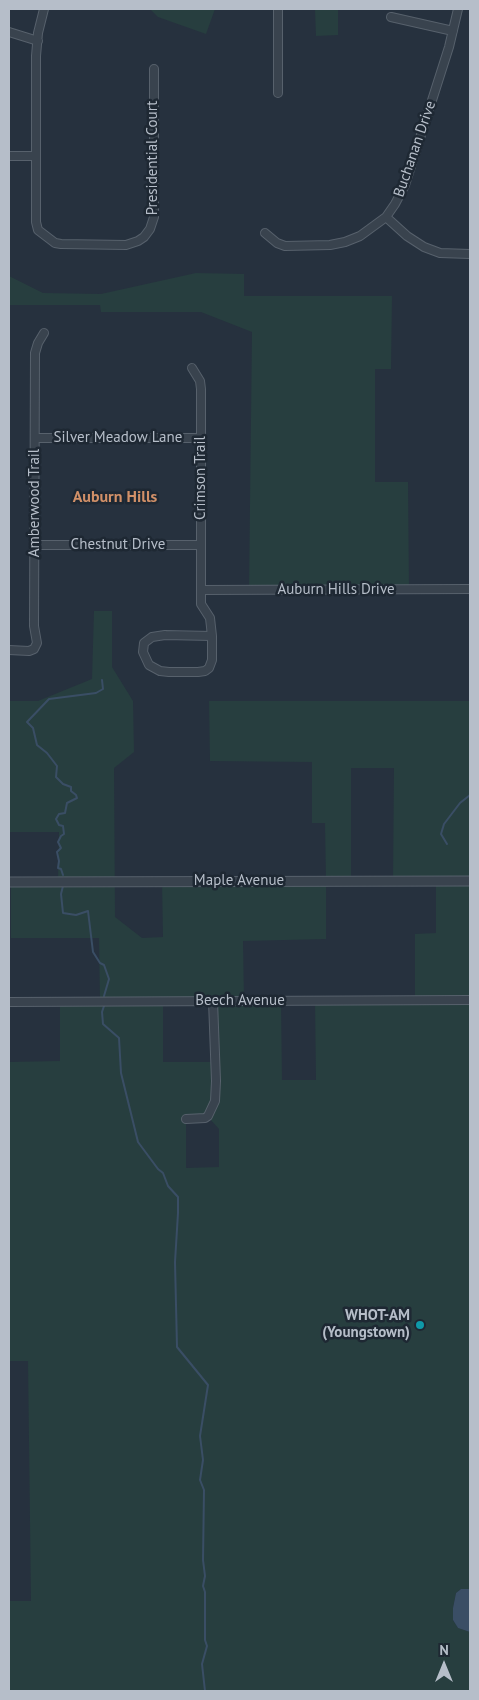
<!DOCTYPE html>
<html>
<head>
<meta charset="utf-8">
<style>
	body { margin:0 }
	#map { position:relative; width:479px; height:1700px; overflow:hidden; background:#26313e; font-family:"PT Sans",sans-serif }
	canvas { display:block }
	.frame { position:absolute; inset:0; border:10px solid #b6bec9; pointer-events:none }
	.north { position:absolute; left:419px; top:1640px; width:50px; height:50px; -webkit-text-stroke:4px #1e2833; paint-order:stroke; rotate:0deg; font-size:14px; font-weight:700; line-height:20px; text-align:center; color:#b6bec9 }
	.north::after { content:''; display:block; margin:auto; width:18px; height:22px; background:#b6bec9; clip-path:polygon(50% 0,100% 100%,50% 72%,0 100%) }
</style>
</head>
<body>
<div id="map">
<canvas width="479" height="1700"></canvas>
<div class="frame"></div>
<div class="north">N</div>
</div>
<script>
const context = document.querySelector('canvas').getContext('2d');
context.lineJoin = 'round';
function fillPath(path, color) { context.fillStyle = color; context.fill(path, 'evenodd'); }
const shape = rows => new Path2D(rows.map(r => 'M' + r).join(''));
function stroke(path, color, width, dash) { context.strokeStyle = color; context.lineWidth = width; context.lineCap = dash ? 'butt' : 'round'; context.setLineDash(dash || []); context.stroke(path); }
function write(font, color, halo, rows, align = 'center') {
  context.font = font + ' "PT Sans",sans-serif'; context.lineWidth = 5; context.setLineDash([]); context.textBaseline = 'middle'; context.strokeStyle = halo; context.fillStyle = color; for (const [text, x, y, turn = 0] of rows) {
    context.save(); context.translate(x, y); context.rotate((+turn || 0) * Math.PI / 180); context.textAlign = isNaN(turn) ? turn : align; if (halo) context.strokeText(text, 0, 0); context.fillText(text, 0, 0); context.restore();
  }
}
fillPath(shape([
	[150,9,215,9,206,34,158,17],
	[315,9,338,9,338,35,316,36],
	[196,273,244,274,244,296,392,296,391,369,375,369,375,482,408,482,409,590,249,590,252,332,201,312,101,312,100,305,9,305,9,276,43,293,101,294],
	[94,611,112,611,112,667,133,701,134,752,114,768,115,917,142,938,163,937,162,881,326,881,325,823,312,823,312,762,210,761,209,701,470,701,470,1589,461,1589,456,1593,453,1608,453,1620,458,1628,470,1632,470,1691,9,1691,9,1601,31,1601,28,1361,9,1361,9,1062,60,1061,60,1001,100,1001,99,938,11,938,11,882,58,882,59,832,9,832,9,701,38,701,92,679],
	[351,768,394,768,393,881,436,881,436,933,415,934,415,1000,315,1001,316,1080,282,1080,281,1001,244,1001,243,941,326,939,326,881,351,881],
	[163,1001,213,1001,215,1062,163,1062],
	[208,1117,219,1129,219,1167,186,1168,186,1119]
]), '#273e3f');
fillPath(shape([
	[461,1589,470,1589,470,1632,458,1628,453,1620,453,1608,456,1593]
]), '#3a4e65');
stroke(shape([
	[447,844,441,834,444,824,460,803,470,795],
	[63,875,61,869,58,868,59,861,57,852,61,848,58,842,61,836,64,834,63,826,59,825,56,819,59,814,65,813,67,803,77,798,76,795,71,791,71,787,63,784,56,777,57,766,47,753,37,745,33,728,27,722,49,699,96,693,103,689,102,680],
	[63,886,61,894,63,913,76,915,88,911,93,952,100,963,104,965,109,979,104,996],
	[104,1006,102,1012,103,1024,119,1038,121,1073,138,1142,158,1169,163,1173,168,1186,178,1197,178,1213,175,1262,177,1347,208,1385,200,1436,203,1460,200,1480,204,1490,203,1560,205,1576,203,1586,205,1592,205,1640,207,1646,202,1664,205,1691]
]), '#3a4e65', 2);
const minor = shape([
	[44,9,38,33,36,56,36,222,38,230,55,243,61,244,126,245,138,241,144,237,150,229,154,217,154,69],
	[278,9,278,93],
	[391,17,453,31],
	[9,32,38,41],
	[9,156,36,156],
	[386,217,407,236,424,247,440,253,470,254],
	[265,233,277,243,285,246,330,245,345,242,360,236,386,217,395,204,405,185,449,47,458,9],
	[192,368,200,381,201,389,201,604,210,618,212,636],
	[35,438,201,438],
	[35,545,201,545],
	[201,590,470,589],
	[165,635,212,636,212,660,209,668,205,671,198,672,169,672,160,671,149,665,143,652,144,643,152,637,165,635],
	[9,650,29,651,34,649,37,643,34,626,35,353,38,343,44,333],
	[9,1002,470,1000],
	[186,1119,205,1118,208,1116,215,1101,216,1081,213,1001]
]);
const tertiary = shape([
	[9,882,470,881]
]);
stroke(minor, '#57616c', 10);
stroke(tertiary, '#57616c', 11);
stroke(minor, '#39434e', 8);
stroke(tertiary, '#39434e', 9);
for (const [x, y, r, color] of [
	[420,1325,5,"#0f9aa8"]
]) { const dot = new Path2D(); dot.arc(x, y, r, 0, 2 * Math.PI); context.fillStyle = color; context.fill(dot); stroke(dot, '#1e2833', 2); }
write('15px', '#b6bec9', '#1e2833', [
	["Buchanan Drive",415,149,-71],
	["Presidential Court",153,158,-90],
	["Silver Meadow Lane",118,438],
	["Crimson Trail",201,478,-90],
	["Amberwood Trail",35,503,-90],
	["Chestnut Drive",118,545],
	["Auburn Hills Drive",336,590],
	["Maple Avenue",239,881],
	["Beech Avenue",240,1001]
]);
write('bold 15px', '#b6bec9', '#1e2833', [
	["WHOT-AM",410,1316],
	["(Youngstown)",410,1333]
], 'right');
write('bold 16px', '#d19068', '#1e2833', [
	["Auburn Hills",115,497]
]);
</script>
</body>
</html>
